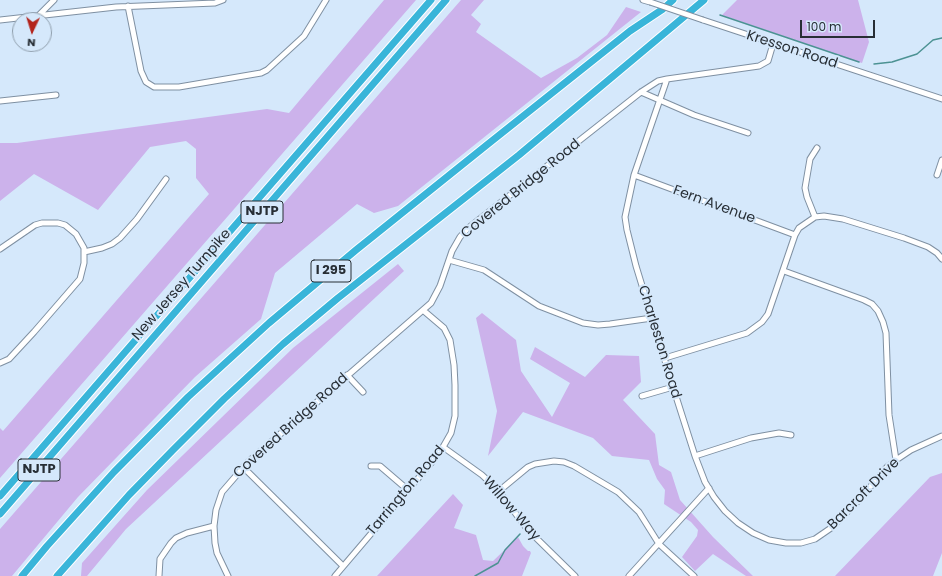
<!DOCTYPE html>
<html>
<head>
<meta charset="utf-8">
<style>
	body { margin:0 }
	#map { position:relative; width:942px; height:576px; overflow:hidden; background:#d5e8fb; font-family:Poppins,sans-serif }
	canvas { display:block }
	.north { position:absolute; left:12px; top:12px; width:40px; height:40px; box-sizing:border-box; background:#d5e8fb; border:1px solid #8f9eac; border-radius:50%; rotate:184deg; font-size:11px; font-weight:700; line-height:16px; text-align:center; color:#272e35 }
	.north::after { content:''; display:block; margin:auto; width:14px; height:18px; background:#b3241c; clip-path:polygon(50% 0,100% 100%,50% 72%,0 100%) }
	.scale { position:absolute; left:800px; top:20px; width:75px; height:18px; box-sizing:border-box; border:2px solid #272e35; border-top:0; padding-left:5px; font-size:12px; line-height:14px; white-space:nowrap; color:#272e35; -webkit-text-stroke:3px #d5e8fb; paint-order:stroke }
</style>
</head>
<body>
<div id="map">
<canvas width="942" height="576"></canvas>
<div class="north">N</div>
<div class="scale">100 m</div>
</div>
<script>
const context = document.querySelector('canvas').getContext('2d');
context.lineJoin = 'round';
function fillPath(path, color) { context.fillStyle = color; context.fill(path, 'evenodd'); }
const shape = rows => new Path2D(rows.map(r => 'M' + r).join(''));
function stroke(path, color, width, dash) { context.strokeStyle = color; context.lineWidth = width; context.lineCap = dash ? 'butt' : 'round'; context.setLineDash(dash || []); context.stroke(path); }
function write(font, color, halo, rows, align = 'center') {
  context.font = font + ' Poppins,sans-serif'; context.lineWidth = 4; context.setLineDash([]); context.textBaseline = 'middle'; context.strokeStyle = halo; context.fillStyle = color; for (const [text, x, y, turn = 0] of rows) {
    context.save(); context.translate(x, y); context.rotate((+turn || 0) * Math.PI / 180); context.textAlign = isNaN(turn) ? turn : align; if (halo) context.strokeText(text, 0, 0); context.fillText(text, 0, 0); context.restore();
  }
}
fillPath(shape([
	[384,0,416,0,0,478,0,428,3,431,209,194,196,178,196,149,186,141,150,147,98,210,34,174,0,201,0,143,17,143,267,109,289,113],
	[461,0,484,0,471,15,481,24,476,32,541,78,577,58,607,35,626,7,641,12,398,206,374,213,357,204,275,273,261,319,195,377,78,497,12,576,0,576,0,529],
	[737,0,858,0,869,42,862,63,722,15],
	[398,264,404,271,126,529,87,576,81,576,82,563,147,490,293,348],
	[482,313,516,340,521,371,552,417,570,383,530,359,535,347,585,377,606,355,639,356,641,382,623,400,655,434,659,465,671,472,680,500,713,537,753,576,746,576,713,554,695,571,682,557,697,536,698,530,691,522,664,504,665,490,657,479,649,460,612,456,593,438,523,412,488,456,497,411,476,318],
	[942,473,942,553,933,576,835,576,930,477],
	[453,494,463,505,454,528,476,535,483,560,493,561,518,537,523,546,528,551,530,551,531,553,522,576,377,576]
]), '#ccb2eb');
stroke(shape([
	[720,15,859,62],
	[874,64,892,62,917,54,933,40,942,38],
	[475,576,498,563,505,550,520,534]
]), '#4c9293', 1.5);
const minor = shape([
	[643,0,650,2],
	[128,6,141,71,146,82,154,87,179,87,261,73,267,70,304,36,326,0],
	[38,16,54,0],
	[0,20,116,7,215,3,223,0],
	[703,20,942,99],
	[667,79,634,175,625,217,627,230,636,266,673,387,695,456,705,482,714,497,725,511,738,523,753,533,769,540,786,543,801,543,815,539,831,528,860,499,887,467,896,460,911,450,942,436],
	[641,92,694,115,748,133],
	[0,101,56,95],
	[634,175,795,235],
	[937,175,942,160],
	[815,217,807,197,805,188,810,159,817,148],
	[0,249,35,225,42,223,58,223,65,225,76,234,84,248,84,263,80,279,34,332,9,359,0,363],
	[84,252,102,248,112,244,120,238,137,219,166,179],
	[449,260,484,270,539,306,583,323,598,325,610,324,652,318],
	[784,271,864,300,872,304,878,311,883,322,886,333,889,415,896,460],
	[665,358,747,333,762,322,768,314,795,235,799,228,815,217,824,216,843,219,904,238,928,247,937,253,942,259],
	[347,375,363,392],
	[642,396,673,387],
	[443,447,482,475,499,491,527,529,575,576],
	[695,456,751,438,779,433,791,435],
	[371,466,380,466,408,490],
	[243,467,343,566],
	[499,491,528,467,535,464,554,461,564,462,574,466,618,492,639,512,659,544,694,576],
	[159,576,160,559,171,543,176,538,187,533,214,526],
	[228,576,217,553,215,543,214,526,216,510,222,492,248,462,431,303,440,286,452,251,460,237,467,229,641,92,658,81,667,79,759,66,768,61,773,44],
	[335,576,432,462,443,447,451,433,455,416,455,385,454,365,450,340,444,328,424,311],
	[629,576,709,488]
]);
const highway = shape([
	[0,496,431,0],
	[0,514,446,0],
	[22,576,47,546,114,472,188,397,269,323,356,250,488,144,630,31,663,9,673,0],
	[57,576,129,495,172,451,224,399,283,344,338,298,519,155,704,0]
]);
stroke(minor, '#7f90a2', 7);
stroke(highway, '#fff', 9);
stroke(minor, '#fff', 5);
stroke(highway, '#39b5d9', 7);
const minorBridge = shape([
	[650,2,703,20]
]);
stroke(minorBridge, '#7f90a2', 7, []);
stroke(minorBridge, '#fff', 5);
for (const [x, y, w] of [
	[262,212,42],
	[331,271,40],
	[39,470,42]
]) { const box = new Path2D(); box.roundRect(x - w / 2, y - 11, w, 22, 3); context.fillStyle = '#d5e8fb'; context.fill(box); stroke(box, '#272e35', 1); }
write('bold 13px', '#272e35', null, [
	["NJTP",262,212],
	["I 295",331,271],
	["NJTP",39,470]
]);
write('14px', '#272e35', '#d5e8fb', [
	["Kresson Road",792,50,18],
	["Covered Bridge Road",521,189,-39],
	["Fern Avenue",714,205,20],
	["New Jersey Turnpike",182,285,-49],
	["Charleston Road",659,342,73],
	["Covered Bridge Road",291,426,-42],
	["Tarrington Road",406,491,-50],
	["Barcroft Drive",864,494,-45],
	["Willow Way",511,509,49]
]);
</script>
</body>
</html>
